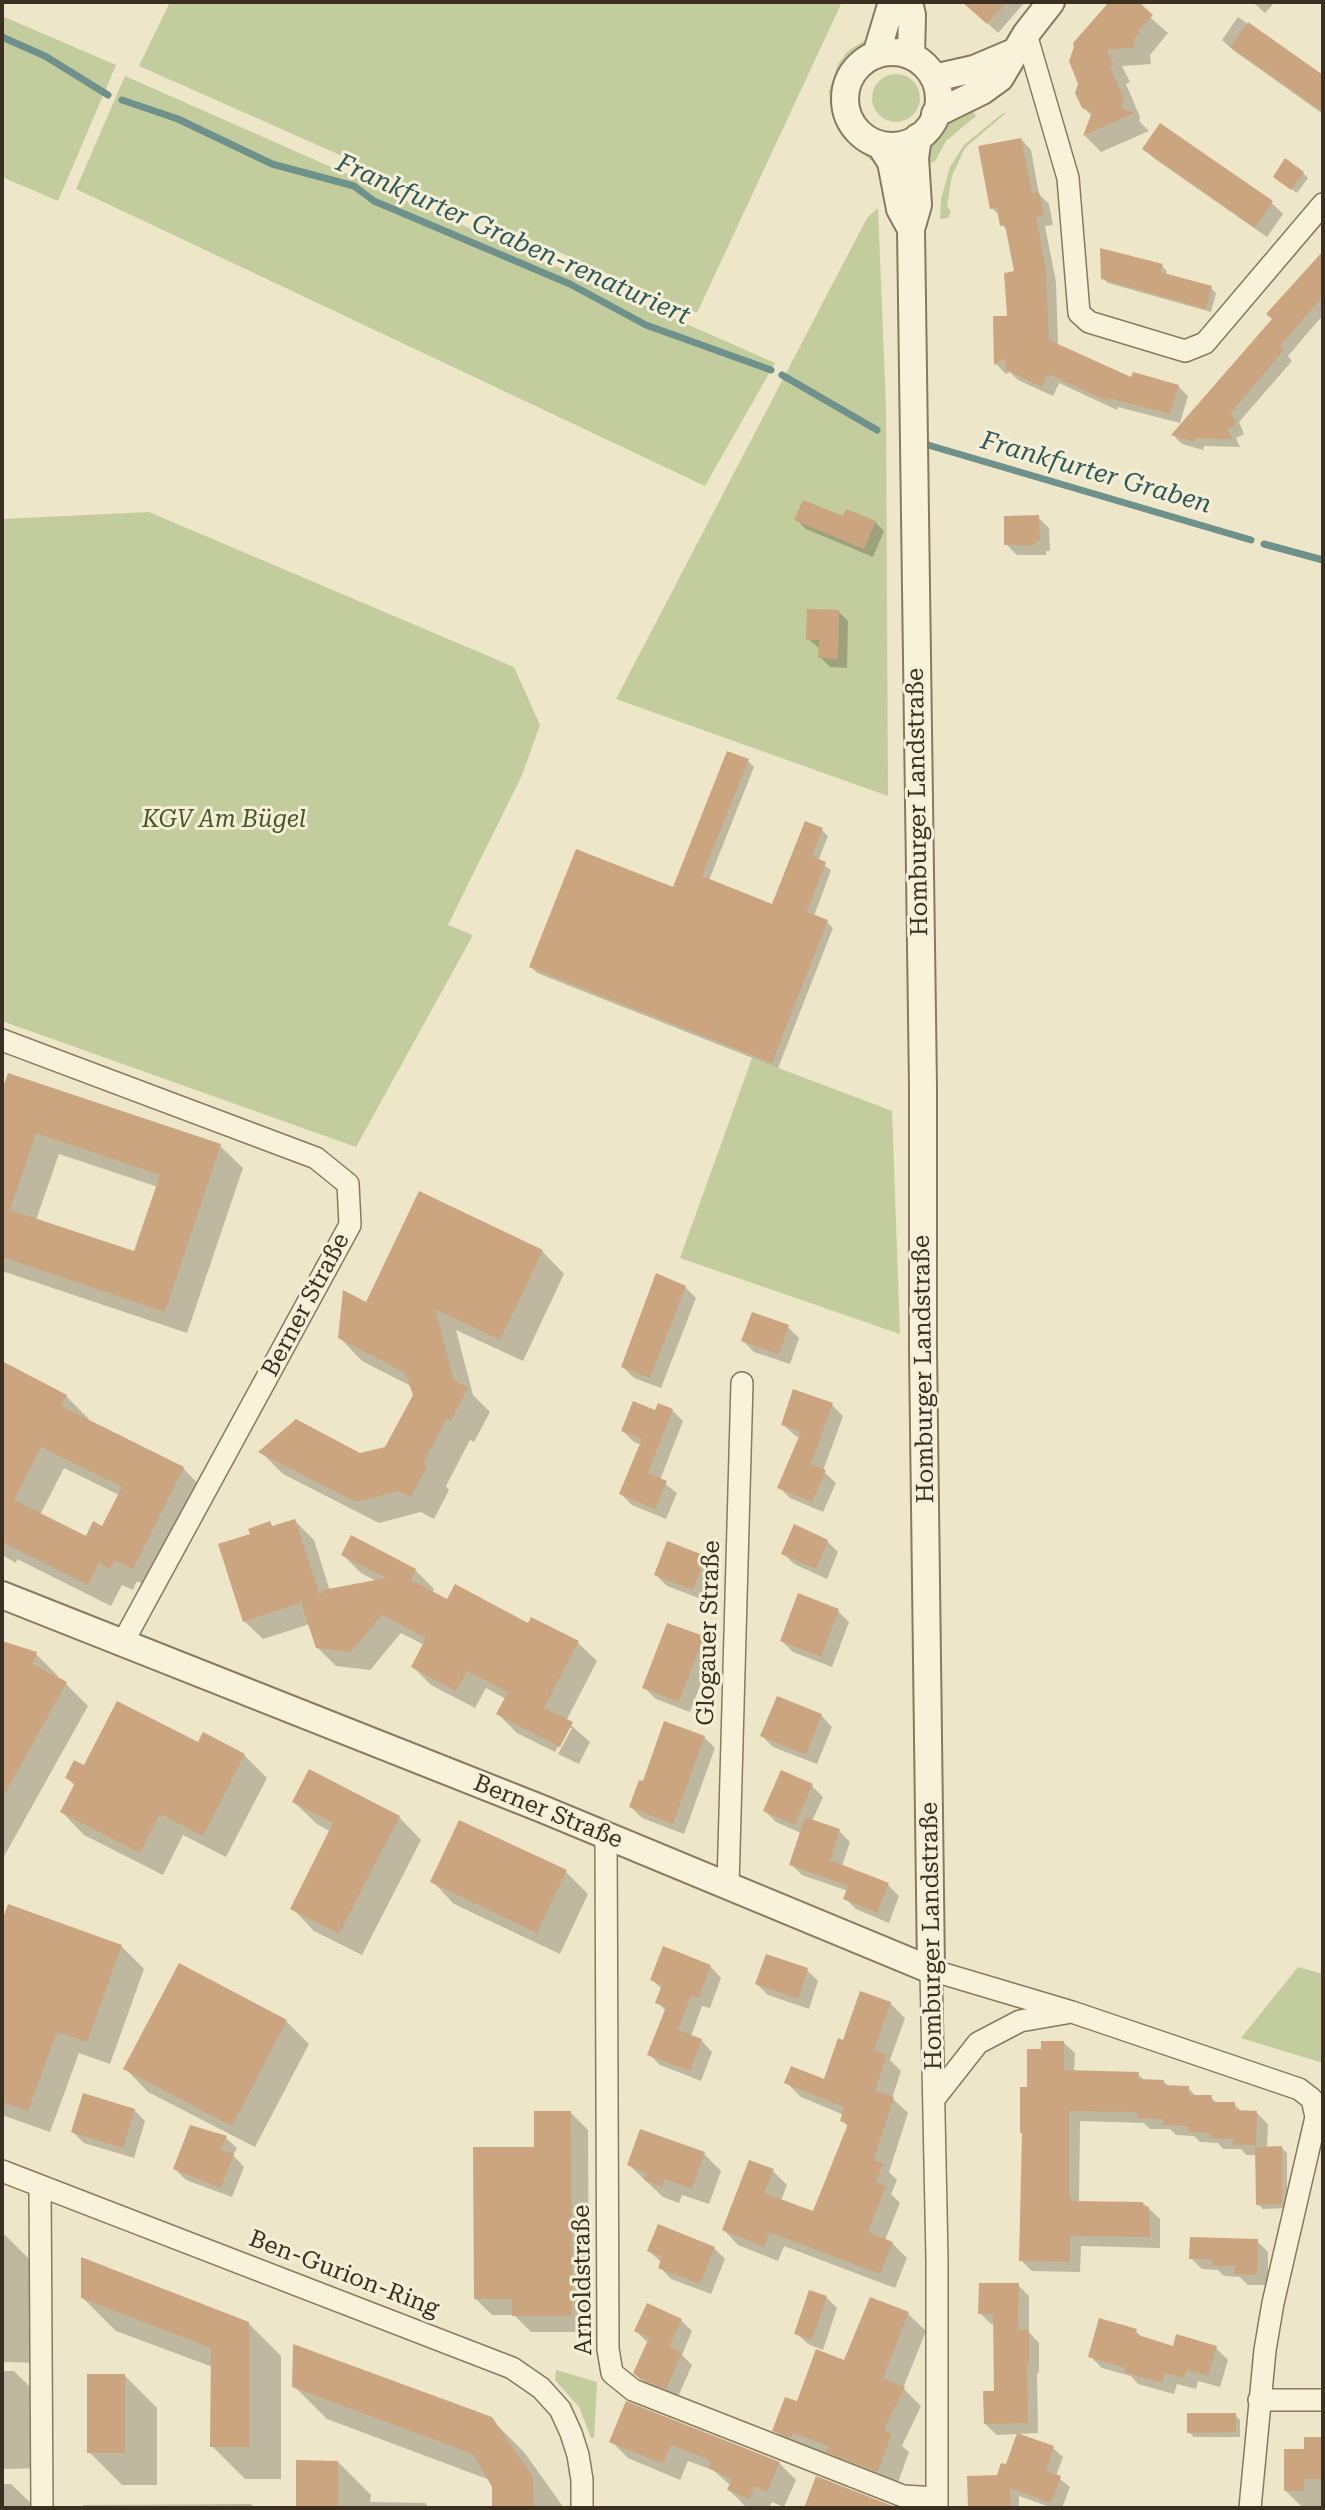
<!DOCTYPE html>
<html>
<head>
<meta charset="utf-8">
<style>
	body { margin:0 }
	#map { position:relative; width:1325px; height:2510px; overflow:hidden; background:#eee6c8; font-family:"Roboto Serif",serif }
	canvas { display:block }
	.frame { position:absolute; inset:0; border:4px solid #3a2f20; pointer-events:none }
</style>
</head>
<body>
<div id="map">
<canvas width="1325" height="2510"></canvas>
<div class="frame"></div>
</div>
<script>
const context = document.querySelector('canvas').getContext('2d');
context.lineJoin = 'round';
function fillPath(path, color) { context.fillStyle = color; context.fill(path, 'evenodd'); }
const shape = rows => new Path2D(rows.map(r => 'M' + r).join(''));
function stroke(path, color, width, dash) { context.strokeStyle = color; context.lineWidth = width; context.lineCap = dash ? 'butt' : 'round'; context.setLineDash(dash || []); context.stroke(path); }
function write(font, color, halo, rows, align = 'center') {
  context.font = font + ' "Roboto Serif",serif'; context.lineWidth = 6; context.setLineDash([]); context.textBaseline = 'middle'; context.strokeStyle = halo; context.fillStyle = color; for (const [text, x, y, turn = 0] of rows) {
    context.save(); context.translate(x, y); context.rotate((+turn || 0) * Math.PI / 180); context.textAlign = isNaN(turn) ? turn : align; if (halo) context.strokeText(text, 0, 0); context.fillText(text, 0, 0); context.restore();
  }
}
fillPath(shape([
	[170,2,842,2,697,313,139,66],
	[2,16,116,65,58,201,2,177],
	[871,33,869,45,852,57,842,72,837,84,835,109,844,128,856,142,880,160,876,164,847,141,842,133,831,110,829,91,838,64,848,51,867,39],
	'872 98a24 24 0 1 1 48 0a24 24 0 1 1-48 0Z',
	[125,76,775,363,705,486,76,189],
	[971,106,976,116,946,141,935,161,925,165,926,147,944,122],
	[1003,113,1006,113,965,148,952,176,947,206,951,212,948,218,940,219,941,199,950,167,964,145],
	[878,208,886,407,888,796,616,699,867,218],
	[149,512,514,667,540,725,522,775,448,925,473,935,356,1147,2,1021,2,519],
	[752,1058,892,1111,900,1334,680,1258],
	[1298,1967,1323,1974,1323,2063,1241,2038],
	[556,2370,597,2382,594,2438,591,2438,579,2407,555,2380]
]), '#c3cc9c');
fillPath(shape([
	[970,2,1025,2,998,33,968,5],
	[1111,2,1133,2,1168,33,1150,55,1151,64,1122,66,1130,82,1126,84,1140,117,1139,121,1149,131,1101,152,1085,136,1092,116,1083,107,1075,44],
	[1253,2,1275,2,1265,13],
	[1238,17,1323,77,1323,114,1233,50,1222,40],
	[1160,125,1272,203,1283,214,1267,237,1155,159,1144,148],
	[1021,139,1031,150,1039,194,1049,204,1053,225,1045,226,1056,282,1058,346,1132,380,1178,386,1188,396,1180,423,1118,407,1117,410,1059,383,1053,396,1018,380,1010,372,1006,374,996,364,995,318,1009,317,1016,273,1009,232,1002,225,1001,217,992,208],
	[1303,173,1308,178,1297,193,1280,181],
	[1323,253,1323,315,1288,356,1292,361,1239,422,1244,434,1236,438,1240,447,1204,446,1203,450,1182,444,1173,435,1274,319,1268,314],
	[1162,266,1167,271,1165,275,1211,288,1216,293,1211,312,1108,283,1103,278],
	[1038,517,1049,528,1050,551,1046,551,1046,555,1017,555,1006,544],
	[844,518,875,522,884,531,873,557,806,529,797,520],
	[838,611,848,621,847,668,830,667,820,657,820,649,808,639],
	[748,761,754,767,709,880,773,906,822,830,828,836,818,861,831,870,814,916,827,922,833,928,778,1068,537,973,531,966,674,889],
	[9,1075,220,1146,243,1168,187,1333,2,1271,2,1096],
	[59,1154,158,1187,135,1254,36,1220],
	[542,1251,564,1274,523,1361,456,1330,473,1395,490,1412,474,1442,470,1440,446,1486,449,1490,434,1519,421,1512,379,1523,283,1474,261,1452,360,1455,386,1449,414,1395,411,1386,362,1361,340,1338,367,1304],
	[685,1287,696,1298,661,1388,634,1378,623,1367],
	[788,1327,799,1338,790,1364,754,1352,743,1341],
	[2,1363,66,1396,89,1419,87,1421,183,1468,205,1491,155,1590,137,1581,133,1590,122,1585,111,1606,17,1559,16,1563,2,1555],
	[64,1468,119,1495,103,1528,87,1539,40,1515],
	[832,1405,843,1416,823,1471,836,1483,823,1512,790,1498,779,1487,800,1438,794,1435,783,1424],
	[672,1410,683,1421,660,1480,677,1493,666,1519,632,1505,621,1494,642,1445,634,1442,623,1431,656,1412],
	[295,1521,314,1540,330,1591,378,1582,361,1573,343,1555,415,1570,434,1589,432,1593,448,1601,578,1643,597,1661,566,1721,590,1742,579,1764,558,1754,572,1728,568,1728,555,1752,517,1733,498,1714,506,1699,486,1688,475,1708,431,1685,413,1667,424,1645,401,1633,370,1670,336,1666,317,1647,310,1624,263,1639,244,1621,252,1535,270,1523,274,1528],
	[827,1541,838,1552,827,1579,794,1564,783,1553],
	[705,1557,716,1569,704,1600,667,1586,656,1575],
	[838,1611,849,1622,832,1667,793,1652,782,1641],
	[703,1638,714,1649,690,1712,656,1699,645,1688],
	[2,1643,36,1654,58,1676,57,1679,66,1684,88,1706,2,1860],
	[821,1715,832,1727,817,1764,773,1747,762,1736],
	[704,1737,715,1748,684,1834,642,1818,631,1807,644,1783],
	[199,1745,244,1755,267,1778,226,1857,183,1835,163,1875,84,1835,62,1812,75,1786,67,1778,85,1768],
	[812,1786,823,1797,812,1821,839,1831,850,1842,842,1866,888,1885,899,1896,889,1923,856,1909,845,1898,848,1891,802,1875,791,1864,801,1833,776,1822,765,1811],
	[294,1802,399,1817,421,1840,362,1955,314,1931,292,1908,331,1832,317,1824],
	[566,1872,588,1894,560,1954,454,1904,432,1881],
	[9,1906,121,1946,144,1969,110,2064,79,2053,50,2132,2,2115,2,1926],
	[710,1966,721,1978,710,2008,702,2006,691,2036,701,2040,712,2052,701,2081,660,2065,649,2054,666,2011,657,2002,662,1989,652,1980],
	[807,1970,818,1981,809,2009,768,1995,757,1984],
	[890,2003,905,2018,890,2060,901,2071,892,2098,908,2113,889,2172,897,2180,891,2194,900,2203,885,2240,892,2243,907,2258,895,2288,784,2246,778,2261,738,2245,724,2230,773,2171,787,2185,781,2201,814,2213,848,2127,842,2120,844,2115,801,2097,786,2082,825,2082,844,2042],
	[286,2021,309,2044,255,2147,148,2092,126,2069],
	[1063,2042,1075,2053,1074,2072,1138,2074,1145,2081,1163,2081,1169,2087,1188,2088,1197,2097,1211,2097,1217,2104,1234,2104,1242,2112,1256,2112,1268,2124,1267,2148,1282,2148,1287,2153,1287,2208,1263,2209,1258,2204,1257,2155,1246,2155,1241,2149,1223,2149,1218,2143,1200,2142,1194,2136,1176,2135,1170,2129,1150,2129,1144,2123,1080,2121,1079,2202,1143,2203,1160,2219,1160,2248,1081,2246,1080,2272,1032,2271,1021,2260,1024,2135,1021,2132,1029,2089,1043,2051],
	[134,2110,145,2121,134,2158,84,2143,73,2132],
	[571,2113,588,2130,589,2332,531,2332,514,2315,492,2315,475,2298,536,2149],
	[226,2138,237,2148,233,2155,244,2167,232,2197,186,2180,175,2169],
	[704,2154,721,2171,709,2204,682,2195,679,2203,663,2197,629,2165],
	[2,2234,6,2236,39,2269,42,2363,2,2362],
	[1257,2241,1268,2252,1268,2285,1248,2285,1240,2277,1224,2276,1218,2270,1202,2269,1191,2258],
	[714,2248,725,2259,711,2294,671,2279,660,2267,662,2263,649,2251],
	[1018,2285,1029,2296,1029,2332,1039,2343,1039,2373,1037,2373,1038,2433,997,2435,985,2424,995,2393,995,2324,991,2324,980,2313],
	[826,2297,837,2308,823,2350,808,2344,796,2333],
	[83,2298,248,2323,281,2356,281,2479,245,2479,212,2446,213,2367,116,2331],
	[1323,2309,1323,2368,1321,2365],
	[908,2314,926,2331,903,2388,921,2406,902,2446,909,2452,896,2488,792,2448,774,2430,798,2404,845,2362],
	[681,2320,692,2331,682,2355,692,2365,677,2399,653,2389,635,2373,648,2343,636,2331],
	[1136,2331,1144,2339,1174,2348,1216,2348,1228,2360,1220,2387,1198,2381,1196,2389,1177,2384,1174,2394,1138,2384,1131,2376,1102,2368,1090,2356],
	[2,2371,14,2371,47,2404,48,2468,2,2469],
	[124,2375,157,2408,157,2485,122,2485,89,2452],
	[294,2386,491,2419,524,2452,564,2508,494,2508,494,2486,490,2480,327,2419],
	[627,2403,779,2463,796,2480,784,2507,772,2502,769,2508,746,2507,729,2490,731,2486,713,2470,688,2461,680,2480,628,2458,611,2441],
	[1235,2415,1240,2420,1240,2437,1194,2437,1189,2432],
	[1306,2438,1323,2438,1323,2502,1321,2502,1321,2508,1303,2508,1286,2491,1306,2450],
	[1053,2448,1063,2457,1056,2476,1070,2487,1062,2508,1053,2508,1019,2496,1019,2508,970,2508,969,2477,998,2476,1008,2466],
	[298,2462,338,2462,371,2495,370,2502,425,2503,430,2508,298,2508],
	[2,2484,11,2484,36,2508,2,2508],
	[251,2504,255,2508,83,2508,83,2505]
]), '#0003');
stroke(shape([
	[2,37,45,56,108,95],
	[122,100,178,119,272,164,354,186,374,201,570,284,646,325,771,370],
	[782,375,877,430],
	[928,445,1251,540],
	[1264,544,1323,560]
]), '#6f918b', 7);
fillPath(shape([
	[962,2,1007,2,987,24],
	[1109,2,1134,2,1141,4,1153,15,1138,31,1140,33,1134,38,1135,47,1107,50,1114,65,1110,67,1124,99,1121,108,1134,113,1083,136,1092,112,1082,108,1075,93,1078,84,1069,61,1074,47,1073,43],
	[1248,22,1323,75,1323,112,1230,47],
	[1160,123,1273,201,1255,228,1142,149],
	[1021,138,1032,193,1039,192,1044,216,1036,217,1046,270,1049,340,1131,377,1133,372,1179,385,1170,414,1108,398,1107,401,1048,374,1042,387,1006,370,1005,358,994,365,993,316,1007,316,1004,273,1014,271,1005,225,1000,226,997,208,990,209,978,146],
	[1285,158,1304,172,1291,190,1273,177],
	[1100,248,1163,264,1160,272,1212,286,1206,309,1101,279],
	[1323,251,1323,296,1280,346,1284,350,1231,413,1236,425,1228,429,1232,439,1195,438,1194,442,1171,435,1272,319,1266,314],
	[803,500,843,516,846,509,876,521,864,549,794,520],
	[1039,515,1040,541,1036,541,1036,545,1004,545,1004,516],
	[807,609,839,610,838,659,818,658,819,640,806,640],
	[727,751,749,759,702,876,772,904,805,821,823,828,812,856,826,862,807,912,828,920,772,1063,529,967,576,849,673,887],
	[8,1073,221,1144,165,1312,2,1257,2,1090],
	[36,1133,160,1175,134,1251,10,1210],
	[419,1191,543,1250,500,1340,435,1309,454,1380,468,1388,451,1421,447,1418,423,1464,427,1466,411,1497,398,1491,356,1502,258,1452,296,1419,360,1453,385,1447,413,1395,405,1373,338,1338,343,1290,366,1302],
	[656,1273,686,1286,650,1378,621,1367],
	[752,1312,789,1325,779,1354,741,1341],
	[2,1361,67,1395,61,1406,184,1467,133,1569,114,1560,110,1569,99,1563,88,1585,2,1542],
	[41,1447,122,1487,102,1526,93,1521,86,1536,14,1500],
	[793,1389,833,1403,811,1464,826,1470,812,1502,777,1488,801,1432,781,1425],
	[633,1401,655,1410,658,1403,673,1409,648,1473,667,1481,655,1509,619,1494,642,1439,621,1431],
	[295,1519,320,1595,323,1590,386,1578,341,1555,351,1535,416,1569,411,1580,447,1599,455,1584,528,1623,531,1617,579,1641,544,1708,573,1722,560,1747,496,1714,508,1692,467,1671,456,1691,411,1667,426,1638,382,1615,351,1652,316,1648,301,1603,243,1622,218,1544,250,1534,248,1529,270,1521,272,1526],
	[794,1524,828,1540,816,1569,781,1554],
	[667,1541,706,1556,693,1590,654,1575],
	[798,1593,839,1609,821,1657,780,1641],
	[667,1623,704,1636,679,1702,642,1688],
	[2,1641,37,1652,33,1664,67,1682,2,1799],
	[777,1696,822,1714,806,1755,760,1736],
	[117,1701,198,1742,203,1732,245,1754,203,1836,160,1814,140,1853,60,1812,75,1783,65,1778,74,1760,84,1765],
	[664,1721,705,1736,673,1824,629,1807,639,1780,643,1781],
	[309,1769,400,1816,339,1934,290,1909,333,1823,292,1802],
	[781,1770,813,1784,795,1825,763,1811],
	[805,1817,840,1829,830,1860,889,1883,877,1913,843,1899,848,1886,789,1865],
	[459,1820,567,1870,537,1933,430,1882],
	[8,1904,122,1945,87,2042,57,2032,28,2111,2,2102,2,1921],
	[663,1946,711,1965,699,1998,691,1996,678,2030,702,2039,690,2071,647,2055,666,2007,655,2003,662,1985,650,1980],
	[766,1954,808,1968,798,1999,755,1984],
	[179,1963,287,2020,232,2126,123,2069],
	[860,1991,891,2002,874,2050,887,2054,875,2091,894,2097,874,2160,883,2164,876,2182,886,2186,868,2232,893,2242,880,2274,769,2232,764,2247,722,2230,749,2160,774,2169,764,2193,813,2211,848,2124,840,2121,844,2107,784,2083,791,2066,824,2079,838,2038,843,2040],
	[1041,2041,1064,2041,1064,2070,1139,2072,1138,2079,1164,2080,1164,2085,1189,2086,1189,2095,1212,2095,1211,2102,1235,2102,1235,2110,1257,2111,1256,2145,1233,2145,1234,2139,1210,2138,1211,2133,1188,2132,1188,2126,1163,2125,1163,2119,1137,2118,1137,2112,1069,2111,1069,2195,1071,2195,1071,2201,1143,2202,1143,2206,1149,2207,1150,2237,1070,2236,1070,2262,1019,2261,1022,2133,1020,2133,1020,2087,1027,2087,1027,2049,1041,2049],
	[83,2093,135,2109,123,2148,71,2132],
	[534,2111,571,2111,572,2316,512,2316,512,2299,474,2299,473,2147,534,2147],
	[190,2125,227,2136,220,2149,234,2154,221,2188,173,2169],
	[640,2129,705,2152,692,2189,665,2179,662,2187,644,2180,647,2173,627,2165],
	[1282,2146,1282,2204,1256,2205,1255,2147],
	[658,2224,715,2247,700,2284,658,2268,662,2257,647,2251],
	[1190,2237,1258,2239,1257,2275,1235,2274,1235,2266,1212,2266,1212,2259,1189,2259],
	[81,2257,249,2322,249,2447,210,2447,211,2348,81,2298],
	[979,2283,1019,2283,1018,2330,1029,2330,1029,2362,1027,2362,1028,2423,984,2424,983,2391,994,2391,993,2314,978,2314],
	[809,2290,827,2296,812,2340,794,2334],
	[870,2297,909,2312,883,2378,905,2387,885,2428,885,2431,892,2433,878,2472,826,2452,828,2446,793,2433,791,2438,772,2431,785,2397,797,2401,816,2349,844,2360],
	[647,2303,682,2319,669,2347,682,2353,666,2389,640,2379,633,2373,649,2338,634,2331],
	[1099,2318,1137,2329,1135,2334,1173,2346,1176,2334,1217,2346,1208,2376,1187,2370,1184,2378,1165,2373,1162,2383,1124,2372,1126,2368,1088,2357],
	[293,2344,492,2417,533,2477,534,2508,492,2508,492,2487,473,2454,292,2387],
	[87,2374,125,2374,125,2453,87,2453],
	[626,2401,780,2462,767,2492,755,2486,749,2499,727,2490,732,2479,708,2468,711,2461,671,2445,663,2464,609,2442],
	[1187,2413,1236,2413,1236,2432,1187,2433],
	[1017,2433,1054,2446,1046,2471,1061,2476,1051,2503,1010,2488,1011,2508,968,2508,967,2476,997,2475,1001,2463,1006,2464],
	[1304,2437,1323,2437,1323,2479,1304,2479,1304,2491,1284,2491,1284,2449,1304,2449],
	[296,2460,338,2461,338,2508,296,2508],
	[816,2476,898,2508,804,2508]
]), '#cba57f');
const minor = shape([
	[1026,34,1068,178,1079,313,1089,322,1185,351,1205,343,1323,204],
	[2,1040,316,1158,348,1184,350,1225,123,1642],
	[606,1835,608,2349,612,2373,633,2390,903,2496,936,2498],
	[728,1885,742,1383],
	[934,2099,978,2043,1020,2021,1066,2013],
	[2,2171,512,2368,541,2388,560,2409,571,2433,578,2455,582,2480,582,2508],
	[40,2186,42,2508],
	[1259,2400,1323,2400],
	[937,2508,937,2259,931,1970,1072,2012,1299,2089,1312,2099,1316,2117,1273,2303,1265,2350,1250,2508]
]);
const tertiary = shape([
	[909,2,912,15,911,56],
	'845 99a47 47 0 1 1 94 0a47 47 0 1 1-94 0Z',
	[876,55,892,2],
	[934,78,974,69,1014,52],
	[935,114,982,91,1000,78,1026,34,1051,2],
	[880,145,891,162,900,209,911,229],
	[2,1595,540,1808,931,1970,923,1349,923,1087,911,229,918,205,915,158,918,137]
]);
stroke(minor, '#8a795d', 24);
stroke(tertiary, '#8a795d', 30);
stroke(minor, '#f9f2db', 21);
stroke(tertiary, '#f9f2db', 26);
write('24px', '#3a2f20', '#f5efd7', [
	["Homburger Landstraße",918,802,-91],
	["Berner Straße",306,1305,-62],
	["Homburger Landstraße",924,1369,-91],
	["Glogauer Straße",709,1633,-88],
	["Berner Straße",548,1812,22],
	["Homburger Landstraße",932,1936,-91],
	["Ben-Gurion-Ring",344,2274,21],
	["Arnoldstraße",583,2280,-91]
]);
write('italic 24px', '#475727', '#f5efd7', [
	["KGV Am Bügel",224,820]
]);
write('italic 26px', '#30595a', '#f5efd7', [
	["Frankfurter Graben-renaturiert",513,240,24],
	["Frankfurter Graben",1096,473,16]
]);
</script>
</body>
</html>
